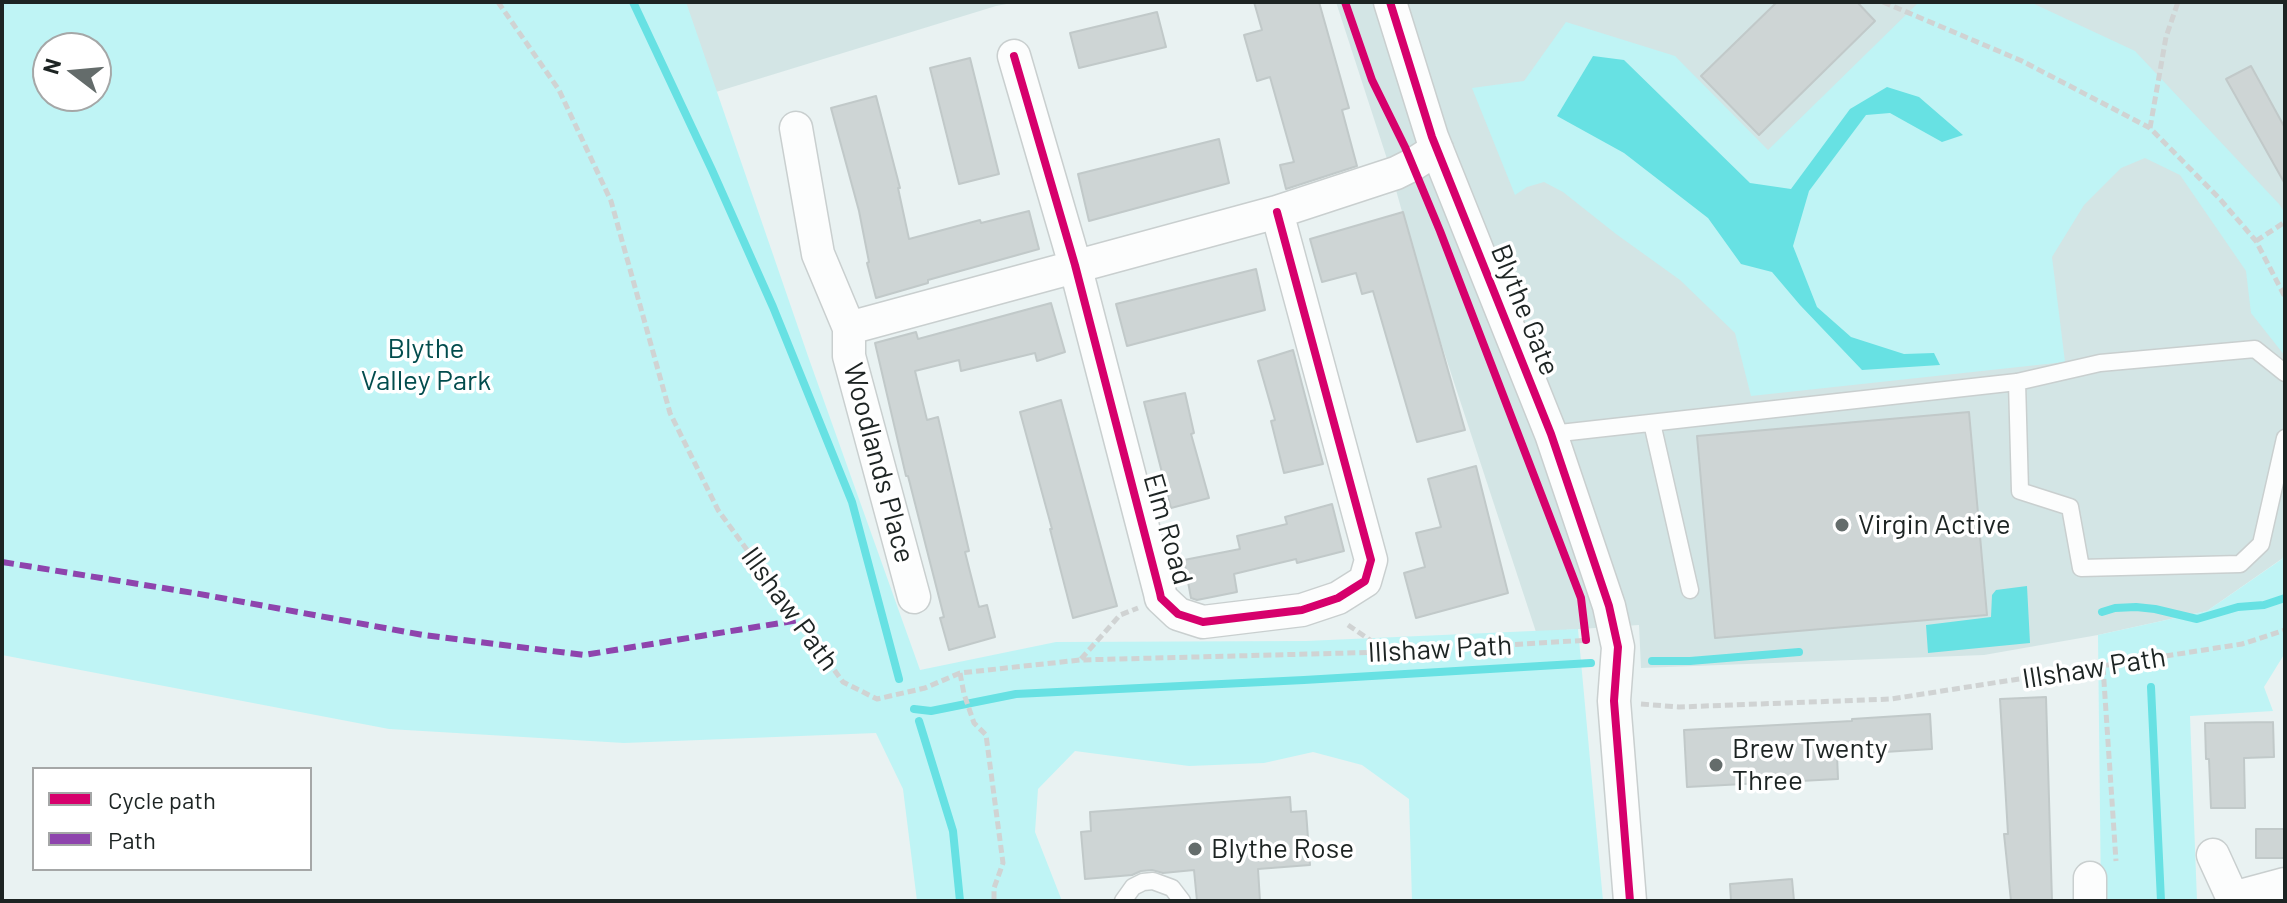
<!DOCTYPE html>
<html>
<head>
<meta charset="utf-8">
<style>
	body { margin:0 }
	#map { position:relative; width:2287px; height:903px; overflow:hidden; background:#e9f2f2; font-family:Barlow,sans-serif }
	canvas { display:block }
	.frame { position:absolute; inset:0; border:4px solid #1d2423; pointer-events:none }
	.legend { position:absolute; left:32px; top:767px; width:280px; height:104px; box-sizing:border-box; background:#fff; border:2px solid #a5a7a7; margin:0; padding:10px 14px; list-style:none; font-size:24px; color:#1d2423 }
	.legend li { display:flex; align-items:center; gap:16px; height:40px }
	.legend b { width:40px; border:2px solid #a5a7a7 }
	.north { position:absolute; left:32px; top:32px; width:80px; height:80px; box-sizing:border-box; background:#fff; border:2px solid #a5a7a7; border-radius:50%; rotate:286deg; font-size:22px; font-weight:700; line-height:32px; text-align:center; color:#1d2423 }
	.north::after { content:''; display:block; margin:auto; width:28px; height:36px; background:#646c6b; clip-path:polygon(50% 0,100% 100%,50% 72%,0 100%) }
</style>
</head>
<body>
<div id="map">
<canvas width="2287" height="903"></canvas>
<div class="frame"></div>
<ul class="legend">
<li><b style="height:10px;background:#d6006c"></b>Cycle path</li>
<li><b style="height:10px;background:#8e44ad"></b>Path</li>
</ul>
<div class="north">N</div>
</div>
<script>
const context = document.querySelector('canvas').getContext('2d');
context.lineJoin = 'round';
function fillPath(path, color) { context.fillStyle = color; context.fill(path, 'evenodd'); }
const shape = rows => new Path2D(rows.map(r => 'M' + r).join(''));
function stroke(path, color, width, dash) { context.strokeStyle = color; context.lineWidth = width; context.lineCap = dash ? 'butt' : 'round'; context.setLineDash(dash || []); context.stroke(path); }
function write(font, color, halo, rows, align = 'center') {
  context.font = font + ' Barlow,sans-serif'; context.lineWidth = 7; context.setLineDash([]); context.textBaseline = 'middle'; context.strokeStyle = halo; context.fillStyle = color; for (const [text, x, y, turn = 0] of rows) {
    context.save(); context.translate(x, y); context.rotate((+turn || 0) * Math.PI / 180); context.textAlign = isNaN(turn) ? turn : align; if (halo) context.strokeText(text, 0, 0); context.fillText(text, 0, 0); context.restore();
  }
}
fillPath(shape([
	[685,2,1017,2,996,6,716,92],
	[1336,2,2285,2,2285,551,2283,558,2207,611,2098,635,1984,655,1641,668,1639,625,1536,632,1425,294,1389,165]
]), '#d3e5e5');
fillPath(shape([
	[2,2,686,2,809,359,920,670,1056,642,1306,641,1578,629,1603,901,1412,901,1409,799,1362,765,1313,752,1264,763,1189,766,1075,751,1038,789,1035,832,1062,901,917,901,903,789,876,733,624,743,389,729,2,655],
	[96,48,96,96,48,96,48,48],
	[1919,2,2030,2,2135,51,2279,204,2285,213,2285,356,2251,313,2246,271,2180,175,2145,158,2121,168,2084,205,2052,257,2065,362,1751,396,1735,333,1680,280,1616,234,1563,192,1544,182,1527,187,1515,195,1472,88,1524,81,1566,22,1675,56,1768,150],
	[2285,550,2285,653,2264,687,2273,711,2190,716,2197,901,2101,901,2098,635,2207,611,2282,559]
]), '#bff4f5');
fillPath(shape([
	[1593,56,1624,60,1750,183,1791,189,1850,109,1887,87,1919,97,1963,135,1942,142,1890,113,1866,115,1809,191,1793,246,1817,307,1851,337,1904,354,1934,353,1940,365,1862,370,1800,305,1772,272,1741,264,1708,218,1624,153,1557,116],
	[2027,586,2030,643,1928,653,1926,625,1991,617,1992,595,1996,590]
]), '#67e1e3');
stroke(shape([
	[633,2,712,170,773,307,852,502,899,679],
	[2102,612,2115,608,2136,607,2155,609,2197,619,2238,607,2264,605,2285,598],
	[1652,661,1690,661,1799,652],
	[2151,687,2161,901],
	[914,709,931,711,1016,694,1304,680,1591,663],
	[919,721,953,831,960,901]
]), '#67e1e3', 8);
const building = shape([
	[1254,2,1319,2,1349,108,1342,110,1357,166,1286,189,1280,165,1294,162,1270,77,1257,81,1244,35,1262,30,1254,2],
	[1777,2,1857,2,1875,21,1759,135,1701,76,1777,2],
	[1157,12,1166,47,1079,68,1070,33,1157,12],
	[970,58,999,174,959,184,930,68,970,58],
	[2251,66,2285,128,2285,184,2226,79,2251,66],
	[876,96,900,188,898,188,909,239,980,220,981,223,1029,211,1039,249,928,280,928,283,876,298,867,263,869,262,859,211,831,108,876,96],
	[1219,139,1229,183,1089,221,1078,174,1219,139],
	[1403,212,1465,430,1417,442,1373,291,1362,294,1356,273,1322,282,1310,239,1403,212],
	[1256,269,1265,310,1127,346,1116,304,1256,269],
	[1051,303,1065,352,1037,361,1035,353,961,371,959,360,915,371,927,420,938,417,969,551,965,552,979,607,987,605,995,637,949,650,940,618,944,617,908,476,906,476,875,343,916,332,918,339,1051,303],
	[1293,350,1323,464,1284,473,1271,421,1275,420,1258,361,1293,350],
	[1185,393,1194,433,1191,434,1209,498,1171,508,1144,402,1185,393],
	[1061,400,1117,606,1073,618,1050,529,1052,529,1020,412,1061,400],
	[1969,412,1987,615,1715,638,1697,436,1969,412],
	[1476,466,1508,593,1416,618,1404,573,1425,567,1416,533,1441,527,1428,479,1476,466],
	[1332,504,1344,551,1297,563,1296,559,1234,574,1237,592,1197,600,1191,598,1184,560,1240,549,1237,536,1287,524,1285,517,1332,504],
	[2046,697,2052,901,2011,901,2004,834,2008,834,2000,699,2046,697],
	[1930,714,1932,749,1837,755,1838,779,1687,787,1684,730,1852,721,1852,719,1930,714],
	[2273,722,2274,757,2244,758,2245,808,2211,808,2209,759,2206,759,2205,723,2273,722],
	[1290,797,1291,812,1306,811,1310,865,1258,869,1260,901,1197,901,1194,870,1163,873,1152,870,1141,871,1132,875,1085,879,1081,832,1091,831,1090,812,1290,797],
	[2256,829,2285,829,2285,858,2256,858,2256,829],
	[1792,879,1794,901,1731,901,1730,884,1792,879]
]);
fillPath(building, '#ced5d5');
stroke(building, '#c1c9c9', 2);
const lane = shape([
	[2017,382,2020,491,2070,507,2081,568,2240,564,2261,544,2285,438],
	[1652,423,1690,590],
	[1551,434,2017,382,2100,363,2255,349,2285,373],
	[1123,901,1133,887,1143,882,1153,881,1172,888,1182,901]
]);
const street = shape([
	[1390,2,1432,137,1551,434,1609,606,1618,647,1614,701,1630,901],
	[1014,56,1075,265,1160,593,1161,598,1178,614,1203,622,1302,610,1338,598,1365,581,1371,560,1277,212],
	[796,128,818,254,849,328,849,356,914,597],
	[849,328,1277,212,1396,173,1412,165,1437,149],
	[2213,855,2234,901],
	[2090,878,2090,901],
	[2233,898,2285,884]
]);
stroke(lane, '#c9cfcf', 19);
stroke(street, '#c9cfcf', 35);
stroke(shape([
	[498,2,559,90,611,201,670,413,718,510,843,682,877,699,925,688,960,673,1080,660,1387,652,1590,640],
	[1883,2,2022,61,2150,128,2219,198,2256,241,2285,297],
	[2150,128,2166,37,2178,2],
	[2256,241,2285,222],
	[1348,625,1386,651],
	[1081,659,1120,615,1138,608],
	[2103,667,2116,861],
	[960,673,964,694,974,723,986,735,1003,863,994,888,994,901],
	[1641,704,1679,707,1891,699,2242,644,2285,630]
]), '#d0d3d3', 5, [8, 4]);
stroke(lane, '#fcfdfd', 16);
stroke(street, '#fcfdfd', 32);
stroke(shape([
	[2,562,194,593,423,635,584,655,799,620]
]), '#8e44ad', 6, [12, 6]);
stroke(shape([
	[1345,2,1372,80,1405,147,1440,231,1581,598,1586,640],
	[1390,2,1432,137,1551,434,1609,606,1618,647,1614,701,1630,901],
	[1014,56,1075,265,1160,593,1161,598,1178,614,1203,622,1302,610,1338,598,1365,581,1371,560,1277,212]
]), '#d6006c', 8);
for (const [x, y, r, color] of [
	[1842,525,8,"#646c6b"],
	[1716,765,8,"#646c6b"],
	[1195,849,8,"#646c6b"]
]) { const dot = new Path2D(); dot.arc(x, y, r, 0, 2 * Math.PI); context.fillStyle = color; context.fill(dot); stroke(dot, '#fff', 3); }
write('28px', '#1d2423', '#fff', [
	["Blythe Gate",1525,310,68],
	["Woodlands Place",879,463,75],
	["Elm Road",1168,529,74],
	["Illshaw Path",790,609,54],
	["Illshaw Path",1440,649,-3],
	["Illshaw Path",2094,668,-9]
]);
write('28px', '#024c4d', '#fff', [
	["Blythe",426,349],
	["Valley Park",426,381]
]);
write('28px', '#1d2423', '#fff', [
	["Virgin Active",1858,525],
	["Brew Twenty",1732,749],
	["Three",1732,781],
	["Blythe Rose",1211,849]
], 'left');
</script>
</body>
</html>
